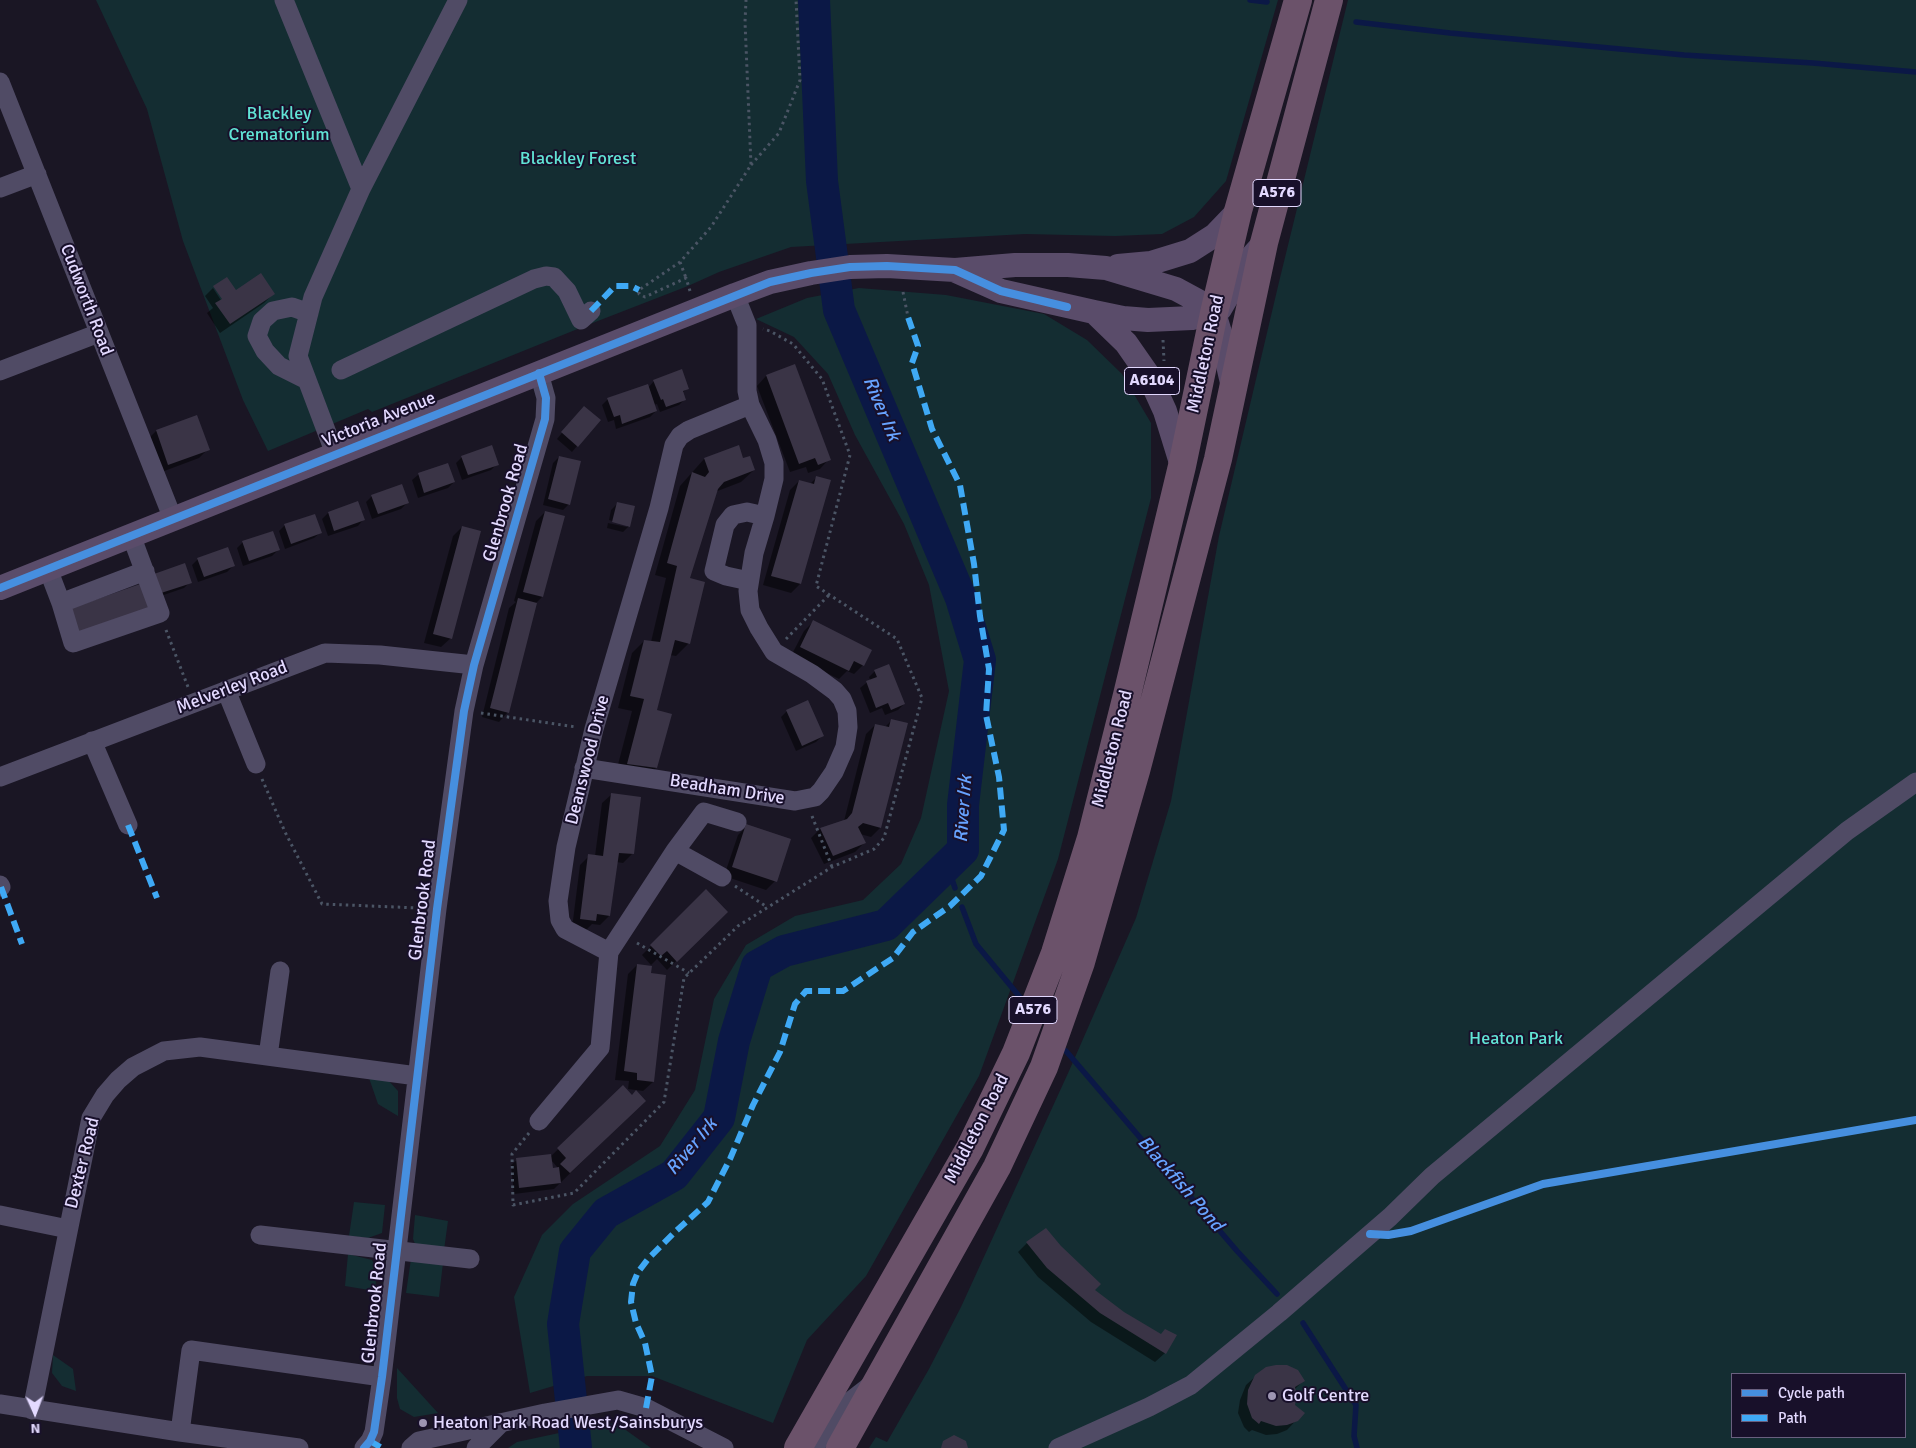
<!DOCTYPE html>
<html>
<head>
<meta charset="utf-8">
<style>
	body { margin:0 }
	#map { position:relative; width:1916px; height:1448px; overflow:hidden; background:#1a1624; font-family:Signika,sans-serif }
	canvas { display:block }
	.legend { position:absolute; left:1731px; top:1373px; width:175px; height:65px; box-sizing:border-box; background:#18102a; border:1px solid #69607f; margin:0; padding:6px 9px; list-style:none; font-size:15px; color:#e3d9ff }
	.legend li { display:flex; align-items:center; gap:10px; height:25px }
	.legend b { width:25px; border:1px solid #69607f }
	.north { position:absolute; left:10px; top:1388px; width:50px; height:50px; -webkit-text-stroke:4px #18102a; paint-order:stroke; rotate:178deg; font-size:14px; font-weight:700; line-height:20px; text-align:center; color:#e3d9ff }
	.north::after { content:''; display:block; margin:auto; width:18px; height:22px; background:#e3d9ff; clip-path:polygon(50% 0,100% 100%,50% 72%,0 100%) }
</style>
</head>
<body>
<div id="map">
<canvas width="1916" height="1448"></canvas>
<ul class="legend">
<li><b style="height:6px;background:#468fdf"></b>Cycle path</li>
<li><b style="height:6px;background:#3fa9f5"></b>Path</li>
</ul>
<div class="north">N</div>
</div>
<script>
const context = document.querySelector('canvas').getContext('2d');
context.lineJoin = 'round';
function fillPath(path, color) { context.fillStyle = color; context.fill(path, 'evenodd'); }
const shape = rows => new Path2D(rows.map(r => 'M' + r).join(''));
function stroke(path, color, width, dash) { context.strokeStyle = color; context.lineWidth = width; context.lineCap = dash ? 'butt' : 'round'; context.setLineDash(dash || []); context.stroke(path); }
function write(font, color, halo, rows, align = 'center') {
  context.font = font + ' Signika,sans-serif'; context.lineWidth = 4; context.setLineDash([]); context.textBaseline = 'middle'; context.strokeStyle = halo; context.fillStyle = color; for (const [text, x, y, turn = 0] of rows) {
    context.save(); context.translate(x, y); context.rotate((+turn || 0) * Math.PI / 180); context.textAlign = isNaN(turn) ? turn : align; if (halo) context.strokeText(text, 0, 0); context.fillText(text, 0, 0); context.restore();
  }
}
fillPath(shape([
	[96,0,1278,0,1226,181,1194,217,1162,234,1115,236,1025,234,791,247,719,272,688,286,585,326,372,412,368,409,268,451,243,400,183,241,147,109],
	[1348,0,1916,0,1916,1448,869,1448,876,1437,887,1442,929,1369,961,1307,1069,1071,1136,918,1171,801,1219,536,1279,282],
	[1732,1374,1905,1374,1905,1437,1732,1437],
	[859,288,946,295,1044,314,1087,340,1122,374,1151,423,1151,498,1058,859,979,1076,866,1276,807,1340,773,1423,652,1376,587,1376,530,1393,514,1297,542,1235,573,1204,660,1146,695,1090,714,999,746,945,795,916,863,900,901,864,921,818,949,691,929,585,904,524,855,435,828,374,794,337,756,319,807,298],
	[369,1078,388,1080,398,1091,398,1116,378,1104],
	[354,1202,385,1205,382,1233,368,1238,349,1236],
	[415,1215,448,1221,444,1250,416,1246,413,1239],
	[348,1254,372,1260,377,1269,375,1291,345,1286],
	[411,1259,443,1263,439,1297,406,1293],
	[53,1355,73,1369,76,1391,62,1386,52,1373],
	[397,1368,438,1413,414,1417,400,1409,397,1398],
	[616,1423,651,1448,582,1448,583,1428],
	[559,1433,561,1448,508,1448,517,1442]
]), '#142d32');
fillPath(shape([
	[213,288,224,305,235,292,273,294,264,303,220,333,207,313,213,308,205,296],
	[794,366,829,459,820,469,808,473,806,467,790,472,757,386,766,376],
	[654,381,688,388,682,393,685,399,679,405,660,412,657,404,654,405,656,411,650,417,616,429,614,420,608,422,602,405,608,399,648,388],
	[578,413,577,446,572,452,557,439],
	[196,417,208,449,199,458,159,473,147,440,156,431],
	[462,457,497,464,491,470,462,480,456,463],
	[559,457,569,504,563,510,543,505,553,463],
	[704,459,742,460,754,470,741,482,715,492,688,579,704,583,688,644,676,656,670,655,656,711,656,768,644,780,615,776,632,711,618,708,632,653,644,641,651,642,666,578,655,575,680,486],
	[447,464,454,482,448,488,418,498,412,480,418,475],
	[817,477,800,584,791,593,763,585,790,490,799,481,810,484],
	[372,496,407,503,401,509,372,519,366,502],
	[357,503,363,520,358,526,328,536,322,519,328,513],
	[617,504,629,526,623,532,607,528,608,523,627,527,627,525,609,520,611,510],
	[545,512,563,517,542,597,535,604,508,712,499,722,482,717,509,608,516,602,514,601,536,521],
	[285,525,320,533,314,538,285,549,279,531],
	[462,527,451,638,441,647,424,643,453,536],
	[243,542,278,550,272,556,243,566,237,548],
	[198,559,233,566,227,572,198,582,192,565],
	[149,581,190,582,184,588,155,598],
	[813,622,863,665,854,674,847,671,839,679,791,656,804,631],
	[875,671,904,704,898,710,885,715,882,708,870,713,860,688,870,680,869,677],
	[787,711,822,736,816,742,796,751,781,717],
	[891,721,880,828,871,837,860,834,864,843,855,852,824,864,811,838,820,829,844,821,866,734,875,725,885,727],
	[612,794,632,854,623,863,616,862,609,916,600,925,592,924,586,930,572,928,580,865,589,856,595,856,602,803],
	[747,826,775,881,766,890,724,876,738,835],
	[706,891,726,912,667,970,657,959,651,965,642,955],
	[637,965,653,1082,643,1091,628,1089,629,1081,615,1080,628,974],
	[623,1087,635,1110,554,1189,514,1194,511,1165,517,1160,551,1156],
	[551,1160,558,1168,552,1170],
	[1027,1243,1123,1313,1160,1335,1175,1336,1165,1353,1155,1362,1091,1322,1038,1277,1018,1252],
	[1256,1376,1303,1381,1294,1390,1294,1405,1303,1413,1287,1430,1277,1434,1266,1435,1252,1430,1249,1432,1244,1427,1238,1413,1240,1400,1246,1385]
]), '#0007');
stroke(shape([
	[1250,0,1267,2],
	[1356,22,1450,33,1684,55,1813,63,1916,72],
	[947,865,955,888],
	[962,907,976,944,1024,1002],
	[1066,1051,1237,1251,1277,1294],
	[1303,1323,1356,1405,1354,1436,1357,1448]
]), '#0b1846', 5.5);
stroke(shape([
	[576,1448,563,1324,575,1251,606,1213,674,1175,719,1118,734,1041,757,966,784,951,886,925,963,850,963,805,980,660,961,598,839,310,822,181,814,0]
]), '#0b1846', 32);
fillPath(shape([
	[261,273,275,294,230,324,215,303,222,299,213,286,227,277,236,290],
	[795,364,831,460,818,465,815,458,799,464,766,375],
	[682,369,689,389,683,391,686,400,666,407,663,399,661,400,653,380],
	[648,384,657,411,622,424,620,415,614,417,607,398],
	[584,406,601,420,578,447,561,432],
	[197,415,210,450,168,465,156,430],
	[492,445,499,465,468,475,461,456],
	[739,445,743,458,750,456,755,470,724,482,718,489,690,578,705,582,690,644,675,640,657,710,672,714,657,768,627,764,644,699,630,696,644,640,660,642,677,566,667,563,692,472,705,477,709,472,704,458],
	[559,456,581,461,570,505,548,499],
	[448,463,455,482,424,493,418,473],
	[816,476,831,480,801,584,771,576,799,480,814,484],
	[402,484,409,503,378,514,371,495],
	[358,501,365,520,334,531,328,512],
	[617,502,635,506,630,527,612,522],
	[545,511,565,516,543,597,523,592],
	[315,514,322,533,291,544,284,524],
	[462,526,481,531,452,639,433,634],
	[273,531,280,550,249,561,242,541],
	[228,547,235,566,204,577,197,558],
	[185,563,192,583,161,593,154,574],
	[143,583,154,613,76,640,69,609],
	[518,598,537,603,509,713,490,708],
	[813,620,872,650,864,666,854,661,849,671,800,647],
	[889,664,905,704,891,710,888,703,876,708,866,681,877,677,874,670],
	[808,700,824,736,802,746,786,710],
	[891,719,908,723,881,828,863,823,858,827,866,843,833,856,820,828,847,819,852,813,875,724,889,727],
	[611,793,641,797,634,854,619,853,610,916,597,914,596,921,580,919,588,854,603,856],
	[746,824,791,839,777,882,732,867],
	[706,889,728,912,677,962,667,951,661,956,650,945],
	[637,964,652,966,651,973,666,975,654,1082,637,1080,637,1073,624,1071],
	[623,1085,632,1095,636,1090,646,1101,570,1173,560,1164,566,1158,557,1148],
	[551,1154,553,1168,559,1167,561,1183,519,1188,516,1158],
	[1046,1228,1061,1246,1101,1284,1095,1290,1124,1312,1161,1334,1165,1329,1177,1335,1166,1354,1100,1313,1047,1268,1026,1242],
	[1276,1365,1287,1365,1298,1370,1305,1381,1295,1387,1297,1395,1295,1405,1305,1413,1298,1421,1287,1425,1276,1426,1261,1421,1259,1424,1252,1418,1247,1404,1248,1390,1255,1375,1266,1367],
	[954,1435,966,1441,968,1448,941,1448,943,1441]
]), '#3a3446');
stroke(shape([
	[751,165,779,133,800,80,796,0],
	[680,262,686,278],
	[690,291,686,278,645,297,639,294,639,290,680,262,711,227,751,165,745,22,746,0],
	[903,292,908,317],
	[1163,340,1164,361],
	[166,630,188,687],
	[786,639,829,595],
	[481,713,576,727],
	[262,779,285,832,322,904,419,908],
	[812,816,832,867],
	[735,886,767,907],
	[637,943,689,973],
	[529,1133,512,1154,513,1205,574,1193,664,1102,684,978,738,926,832,867,874,849,884,838,922,698,897,639,816,586,850,455,822,379,793,344,770,331,763,329]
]), '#4b5565', 3, [2.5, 4]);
stroke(shape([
	[284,0,361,189],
	[0,82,173,519],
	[0,188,37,174],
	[341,370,534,279,546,276,554,277,567,291,581,320,591,311],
	[0,371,99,333],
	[307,380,279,366,265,351,257,336,262,321,273,311,292,307,309,313],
	[335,454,298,356,313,297,361,189,458,0],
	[48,569,61,603,73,643,160,613,131,535],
	[749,581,726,576,714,571,725,525,733,515,747,512,765,516],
	[61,603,145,571],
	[226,690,256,764],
	[92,741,128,825],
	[584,768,795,801,815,797,821,791,834,772,845,747,848,727,847,711,842,699,835,691,812,674,774,652,759,628,750,610,748,591,754,553,765,516,774,479,774,463,767,440,750,405,747,391,747,325,735,295],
	[0,777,325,653,380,655,474,665],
	[675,851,704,812,737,822],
	[0,885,1,887],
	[609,952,675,851,722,877],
	[268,1056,280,971],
	[539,1121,600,1048,609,952,565,929,560,920,558,901,566,847,594,729,659,508,674,445,680,436,689,430,750,405],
	[0,1215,68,1229],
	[260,1235,470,1259],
	[0,1404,180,1432,299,1448],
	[32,1410,91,1118,105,1095,118,1080,133,1067,164,1051,200,1047,417,1076],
	[180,1432,191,1350,382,1377],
	[364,1448,370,1441,374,1432,382,1377,437,909,464,711,474,665,545,419,546,398,539,373],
	[411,1448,419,1441,545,1413,618,1400,646,1408,724,1448],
	[476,1448,500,1424],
	[814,1448,844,1406,871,1385],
	[1058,1448,1149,1407,1191,1385,1279,1313,1390,1217,1432,1176,1847,831,1916,782]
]), '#504b65', 19);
stroke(shape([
	[1118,266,1151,263,1190,251,1215,235,1238,211],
	[956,271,1001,291,1094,312,1123,318,1148,320,1192,318,1214,313,1220,309,1248,261,1264,243],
	[1094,312,1126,343,1149,376,1165,411,1182,466],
	[0,588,735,295,770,282,811,273,850,267,887,266,955,270,1015,265,1068,265,1106,268,1176,289,1200,302,1214,313,1222,339,1233,387]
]), '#5a4c6a', 24);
stroke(shape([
	[798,1448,970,1148,1016,1053,1055,953,1091,838,1127,695,1182,466,1214,313,1238,211,1298,0],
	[840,1448,997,1167,1044,1067,1081,962,1136,771,1218,459,1264,243,1329,0]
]), '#6b526a', 28);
stroke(shape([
	[591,311,615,286,631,286,639,290],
	[128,825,157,898],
	[1,887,22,944],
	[646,1408,652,1376,645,1343,636,1323,631,1302,633,1284,638,1272,648,1259,675,1232,708,1202,730,1159,753,1105,780,1052,795,1004,806,991,843,991,893,958,913,932,950,906,981,876,1004,830,999,777,986,715,989,669,980,616,974,564,960,485,932,429,912,363,918,346,908,317],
	[370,1441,382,1448]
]), '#3fa9f5', 6, [12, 6]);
stroke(shape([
	[0,588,770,282,811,273,850,267,887,266,955,270,1001,291,1067,307],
	[1370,1234,1388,1235,1411,1231,1543,1184,1916,1120],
	[364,1448,370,1441,374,1432,382,1377,437,909,464,711,474,665,545,419,546,398,539,373]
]), '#468fdf', 8);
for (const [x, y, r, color] of [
	[1272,1396,5,"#9d95b2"],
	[423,1423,5,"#9d95b2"]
]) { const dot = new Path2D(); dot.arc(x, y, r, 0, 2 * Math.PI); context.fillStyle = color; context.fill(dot); stroke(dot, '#18102a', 2); }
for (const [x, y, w] of [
	[1277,193,48],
	[1152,381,55],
	[1033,1010,48]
]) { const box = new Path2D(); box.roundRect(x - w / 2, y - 13.5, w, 27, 4); context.fillStyle = '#18102a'; context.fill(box); stroke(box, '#e3d9ff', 1); }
write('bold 16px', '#e3d9ff', null, [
	["A576",1277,193],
	["A6104",1152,381],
	["A576",1033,1010]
]);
write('18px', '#61e3d5', '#18102a', [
	["Blackley",279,114],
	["Crematorium",279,135],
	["Blackley Forest",578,159],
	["Heaton Park",1516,1039]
]);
write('18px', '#e3d9ff', '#18102a', [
	["Cudworth Road",86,300,69],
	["Middleton Road",1206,354,-78],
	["Victoria Avenue",379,420,-22],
	["Glenbrook Road",506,503,-74],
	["Melverley Road",232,688,-21],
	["Middleton Road",1113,749,-76],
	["Deanswood Drive",588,760,-76],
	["Beadham Drive",727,790,9],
	["Glenbrook Road",423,900,-83],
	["Middleton Road",977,1129,-63],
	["Dexter Road",83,1163,-76],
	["Glenbrook Road",375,1303,-84]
]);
write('18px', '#e3d9ff', '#18102a', [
	["Golf Centre",1282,1396],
	["Heaton Park Road West/Sainsburys",433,1423]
], 'left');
write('italic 19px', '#67a3ff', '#18102a', [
	["River Irk",881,409,67],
	["River Irk",964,809,-86],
	["River Irk",692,1147,-50],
	["Blackfish Pond",1180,1184,49]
]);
</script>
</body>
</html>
